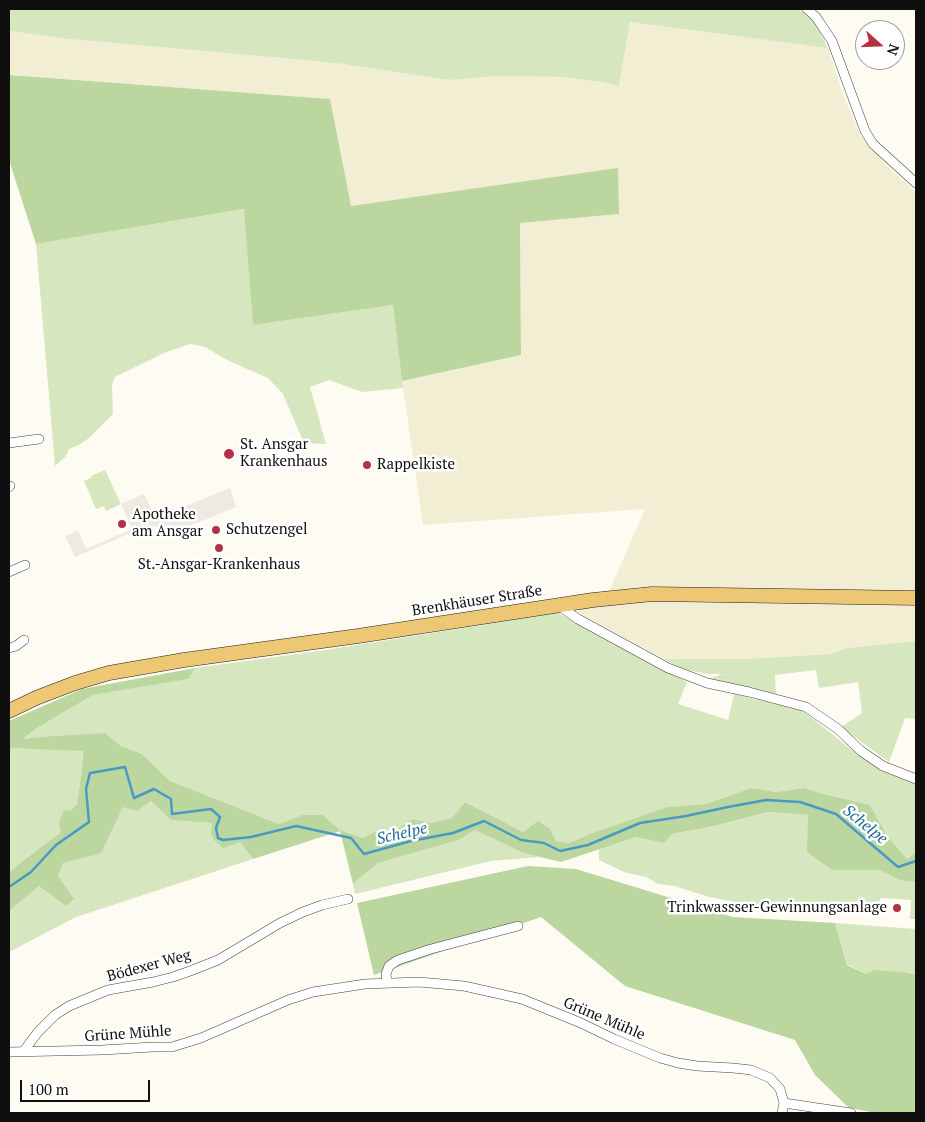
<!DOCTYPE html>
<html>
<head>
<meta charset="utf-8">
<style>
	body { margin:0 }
	#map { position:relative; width:925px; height:1122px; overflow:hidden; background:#fefbf3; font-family:"PT Serif",serif }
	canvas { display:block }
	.frame { position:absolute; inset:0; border:10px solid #0f0f0f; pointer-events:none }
	.north { position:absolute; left:855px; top:20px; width:50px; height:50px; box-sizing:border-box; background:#fff; border:1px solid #9f9f9f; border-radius:50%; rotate:110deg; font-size:14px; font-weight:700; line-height:20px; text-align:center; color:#0f0f0f }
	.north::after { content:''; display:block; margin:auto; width:18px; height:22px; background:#b43342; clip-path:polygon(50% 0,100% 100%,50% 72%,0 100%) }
	.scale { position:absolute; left:20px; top:1080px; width:130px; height:22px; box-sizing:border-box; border:2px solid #0f0f0f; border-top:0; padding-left:6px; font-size:15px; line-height:18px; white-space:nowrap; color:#0f0f0f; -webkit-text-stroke:4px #fff; paint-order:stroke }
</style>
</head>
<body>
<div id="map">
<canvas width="925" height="1122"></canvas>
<div class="frame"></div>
<div class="north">N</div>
<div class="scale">100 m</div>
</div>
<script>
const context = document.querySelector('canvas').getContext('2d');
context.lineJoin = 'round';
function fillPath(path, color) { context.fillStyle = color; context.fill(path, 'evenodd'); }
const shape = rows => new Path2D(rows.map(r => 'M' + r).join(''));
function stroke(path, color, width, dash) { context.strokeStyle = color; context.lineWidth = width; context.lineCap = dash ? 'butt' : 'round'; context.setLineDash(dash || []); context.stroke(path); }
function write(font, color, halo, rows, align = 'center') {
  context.font = font + ' "PT Serif",serif'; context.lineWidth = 5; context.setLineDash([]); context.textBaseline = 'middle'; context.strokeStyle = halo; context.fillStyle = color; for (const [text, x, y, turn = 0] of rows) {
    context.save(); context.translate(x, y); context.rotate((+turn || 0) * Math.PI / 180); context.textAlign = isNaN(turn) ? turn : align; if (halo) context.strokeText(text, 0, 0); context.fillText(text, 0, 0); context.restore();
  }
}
fillPath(shape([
	[630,22,828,48,842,91,860,136,892,171,915,191,916,190,916,641,847,648,831,654,746,659,664,659,577,612,610,589,645,509,423,525,402,381,521,355,520,223,619,214,617,169,350,206,330,99,9,75,9,31,69,39,306,60,343,64,449,80,499,76,562,77,601,82,619,86]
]), '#f2eed4');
fillPath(shape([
	[9,9,799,9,816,24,828,48,630,22,619,86,601,82,562,77,499,76,449,80,343,64,305,60,69,39,9,31],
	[245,209,253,325,393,305,403,388,362,392,329,380,310,387,326,444,304,443,283,394,268,378,229,361,205,347,190,344,164,353,115,377,112,385,113,414,89,438,79,445,69,449,66,456,55,466,36,244],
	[105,470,121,504,106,511,104,506,96,509,84,481,92,477,91,476],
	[557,613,566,617,587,629,687,682,678,704,728,720,734,694,803,711,852,750,882,768,916,781,916,852,907,859,888,837,870,805,820,793,805,788,776,792,751,788,706,804,667,807,592,833,569,843,555,841,550,829,523,832,465,802,452,818,431,823,412,819,394,831,374,832,363,838,340,830,323,815,302,815,279,824,170,781,142,754,121,746,105,733,51,736,22,740,37,728,93,695,189,679,195,668,326,650],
	[916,641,916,719,905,718,889,762,841,727,862,713,858,682,819,688,816,670,775,675,776,694,708,679,723,674,708,674,682,669,664,659,746,659,831,654,847,648],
	[9,748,83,750,82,769,77,804,71,810,61,832,24,860,9,873],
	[151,801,171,820,212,823,211,833,240,842,253,859,76,917,9,952,9,911,39,886,66,906,73,899,58,876,63,863,101,852,123,807],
	[768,812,808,815,832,870,879,870,899,880,916,882,916,919,910,919,911,900,880,898,878,914,830,912,796,903,768,908,709,897,675,886,658,884,646,877,624,872,599,860,599,849,636,837,664,843,672,834,714,826],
	[475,830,523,853,539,857,491,861,355,894,353,884,378,863,457,840],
	[835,923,916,929,916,975,909,973,866,974,847,964]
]), '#d6e6be');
fillPath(shape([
	[9,75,330,99,351,206,618,168,619,214,520,223,521,355,402,381,393,305,253,325,244,209,36,244,9,160],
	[195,668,189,679,93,695,37,728,23,739,51,736,105,733,121,746,142,754,170,781,279,824,302,815,323,815,340,830,363,838,374,832,394,831,412,819,431,823,452,818,465,802,523,832,538,821,550,829,556,841,569,843,592,833,667,807,706,804,751,788,776,792,805,788,820,793,870,805,888,837,907,859,916,852,916,882,899,880,879,870,832,870,807,852,808,815,768,812,714,826,672,834,664,843,636,837,561,862,523,853,475,830,458,840,378,863,353,884,340,831,253,859,240,842,223,848,214,840,211,833,212,823,171,820,151,801,137,811,123,807,101,853,63,863,58,876,74,899,66,906,39,886,9,911,9,873,24,860,61,832,59,821,64,811,71,810,77,804,82,769,83,751,9,748,9,721,82,689],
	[528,866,576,869,733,917,835,923,847,965,866,974,874,970,909,973,916,975,916,1113,877,1113,849,1108,815,1075,795,1040,625,986,541,917,374,975,357,903]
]), '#bbd69f');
fillPath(shape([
	[230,488,236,507,202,521,170,533,158,527,149,525,75,557,65,536,78,530,86,549,132,529,121,504,144,494,156,518]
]), '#efeae1');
stroke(shape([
	[9,887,31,872,56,845,89,822,86,789,90,773,125,767,134,798,154,789,171,799,172,814,211,809,220,817,216,828,218,838,223,840,251,837,296,826,351,838,364,854,411,841,453,833,484,821,521,840,544,843,560,851,588,845,640,823,686,816,728,807,766,800,800,802,836,814,898,867,916,861]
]), '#499ac2', 2.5);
const minor = shape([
	[807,9,816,17,832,41,865,131,873,144,916,183],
	[9,443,39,439],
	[9,487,10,486],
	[9,572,25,565],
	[558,605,578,619,668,668,707,683,749,692,806,707,838,729,861,751,883,766,916,779],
	[9,648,16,646,24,640],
	[387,983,386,974,389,966,398,960,431,949,518,926],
	[9,1052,102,1050,153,1047,172,1047,201,1038,288,1000,313,992,365,984,419,982,464,986,522,999,581,1023,614,1039,660,1058,678,1063,697,1066,733,1068,751,1070,770,1078,780,1089,784,1103,782,1113],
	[23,1052,38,1032,55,1015,69,1006,108,990,153,982,173,977,190,971,218,960,280,923,303,912,322,905,348,899],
	[784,1103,851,1113]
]);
const primary = shape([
	[9,711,36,698,75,683,109,673,184,660,358,636,593,600,652,594,916,598]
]);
stroke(minor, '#424242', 10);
stroke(primary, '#202020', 15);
stroke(minor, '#fff', 9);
stroke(primary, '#edc774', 14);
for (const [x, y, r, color] of [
	[229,454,6,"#b43342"],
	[367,465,5,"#b43342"],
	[122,524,5,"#b43342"],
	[216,530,5,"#b43342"],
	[219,548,5,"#b43342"],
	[897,908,5,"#b43342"]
]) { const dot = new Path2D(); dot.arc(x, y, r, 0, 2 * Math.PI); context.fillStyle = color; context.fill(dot); stroke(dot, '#fff', 2); }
write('15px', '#0f0f0f', '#fff', [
	["St. Ansgar",240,445],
	["Krankenhaus",240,462],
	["Rappelkiste",377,465],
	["Apotheke",132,515],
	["am Ansgar",132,532],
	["Schutzengel",226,530],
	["St.-Ansgar-Krankenhaus",219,565,"center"],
	["Trinkwassser-Gewinnungsanlage",887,908,"right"]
], 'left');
write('15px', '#0f0f0f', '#fff', [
	["Brenkhäuser Straße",477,601,-9],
	["Bödexer Weg",149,966,-15],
	["Grüne Mühle",604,1019,23],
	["Grüne Mühle",128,1034,-4]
]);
write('italic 16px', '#226c97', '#fff', [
	["Schelpe",865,825,39],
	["Schelpe",402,834,-13]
]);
</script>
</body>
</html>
